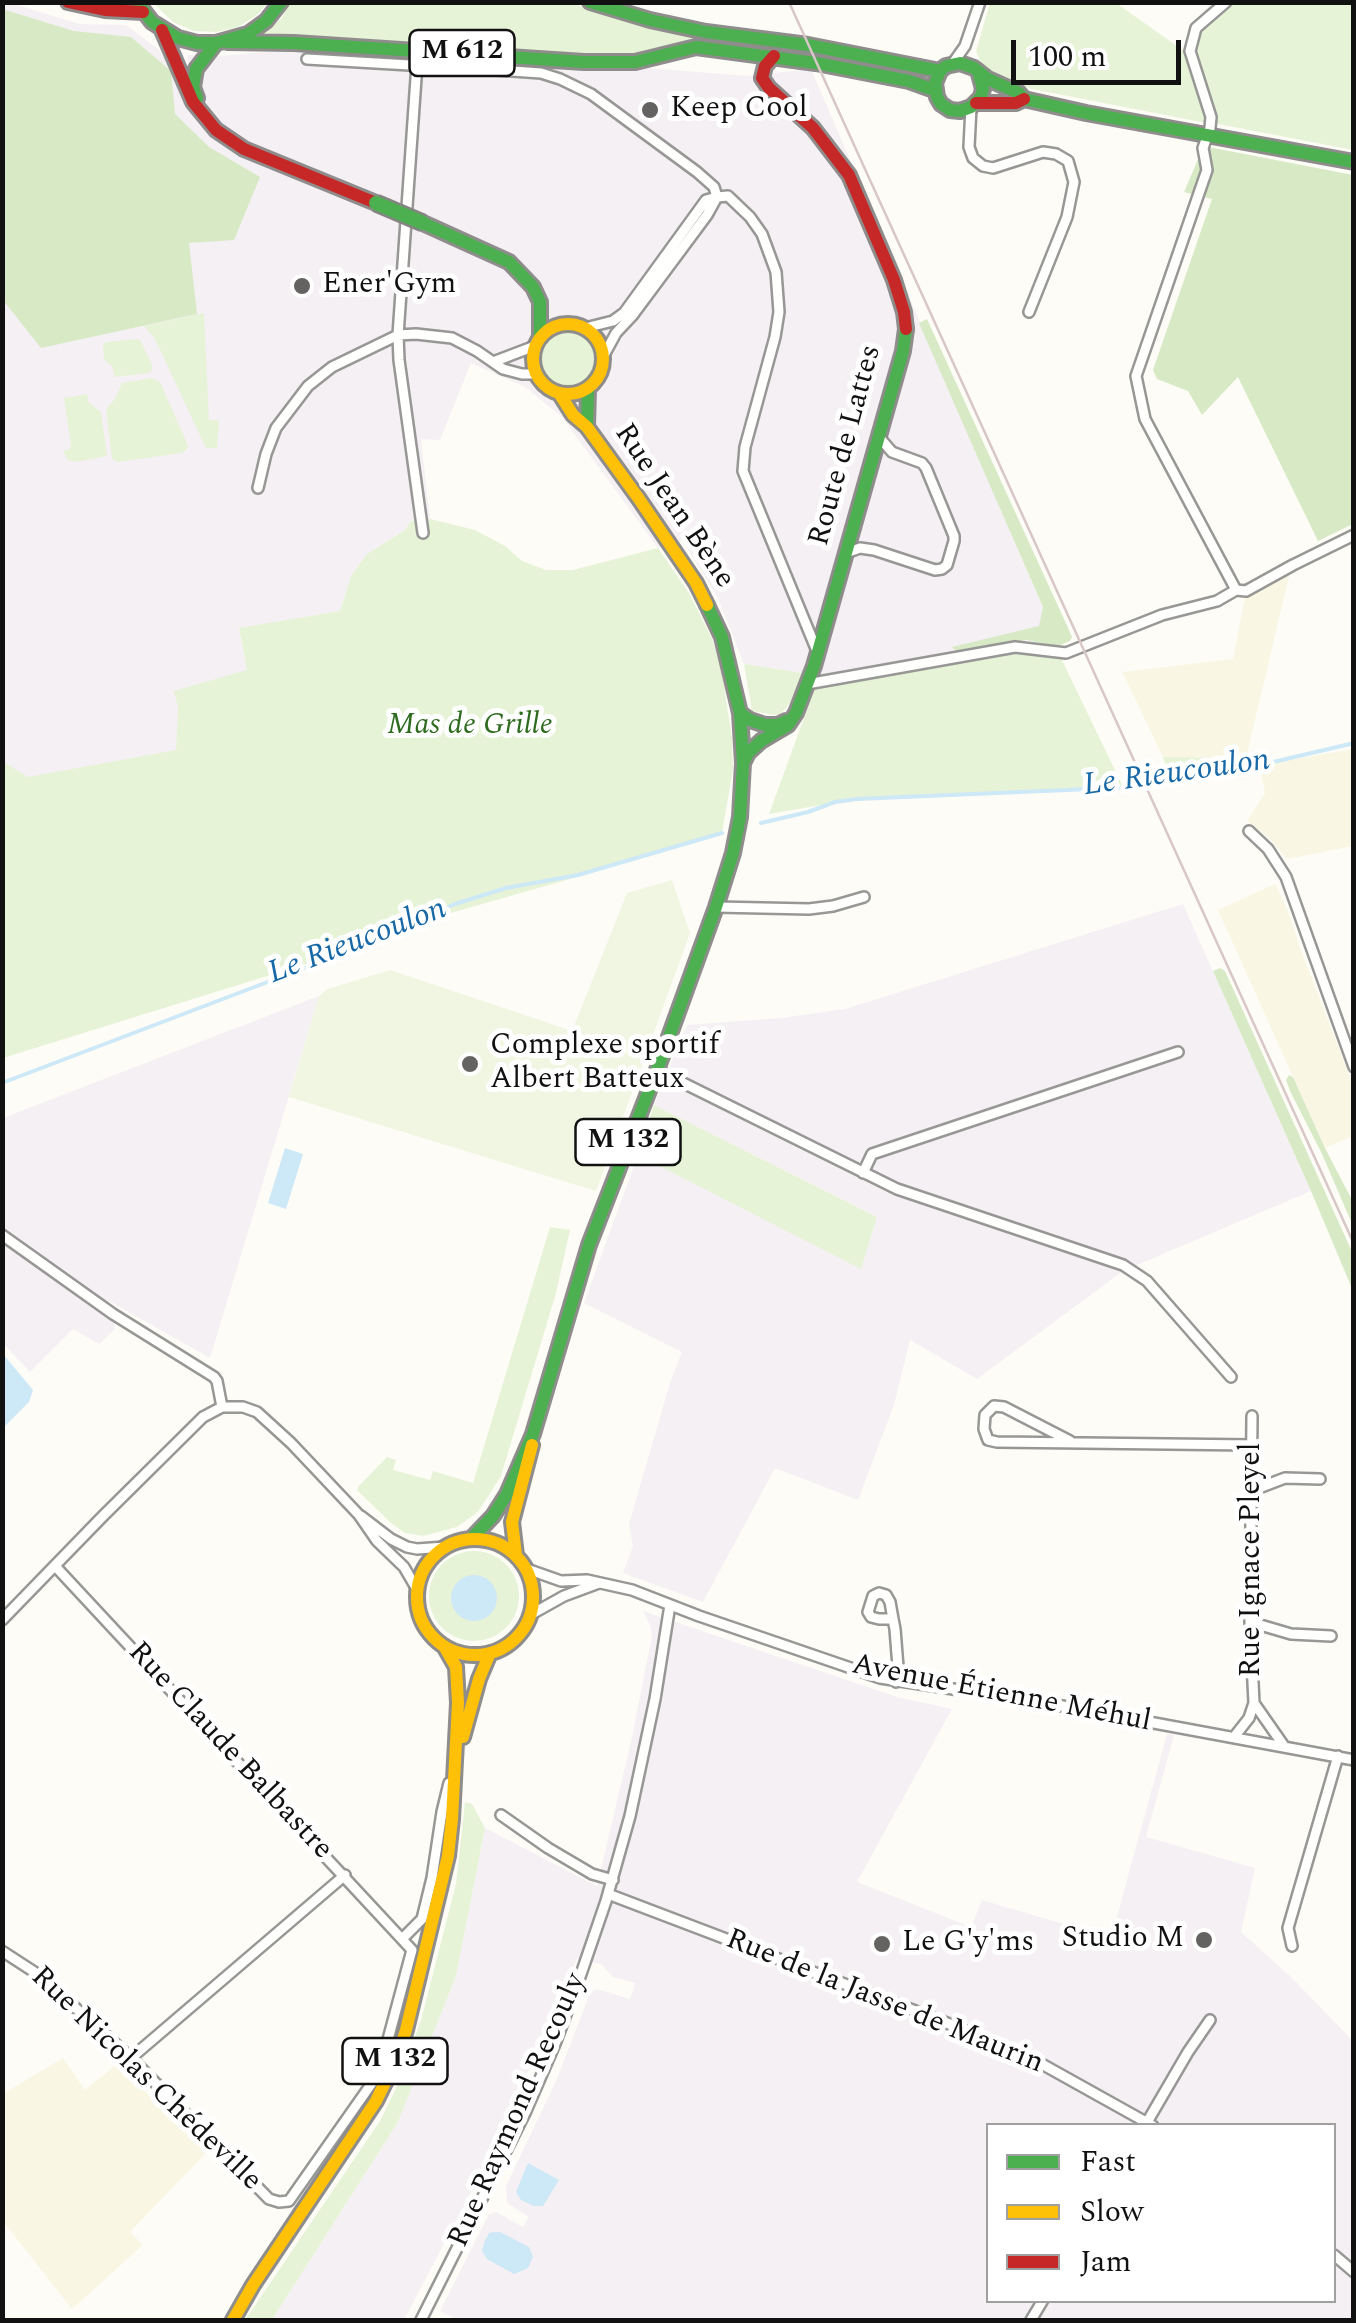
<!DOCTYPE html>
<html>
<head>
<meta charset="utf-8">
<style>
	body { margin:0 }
	#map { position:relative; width:1356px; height:2323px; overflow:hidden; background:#fdfcf7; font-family:Spectral,serif }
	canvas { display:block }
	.frame { position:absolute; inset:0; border:5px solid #111; pointer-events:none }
	.legend { position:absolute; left:986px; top:2123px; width:350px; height:180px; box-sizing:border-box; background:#fff; border:2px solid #a0a0a0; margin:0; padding:12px 18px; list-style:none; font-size:30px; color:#111 }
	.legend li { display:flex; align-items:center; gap:20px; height:50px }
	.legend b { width:50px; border:2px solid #a0a0a0 }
	.scale { position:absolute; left:1011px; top:40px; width:170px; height:45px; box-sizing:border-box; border:5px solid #111; border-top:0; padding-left:12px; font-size:30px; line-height:35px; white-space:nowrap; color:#111; -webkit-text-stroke:8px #fff; paint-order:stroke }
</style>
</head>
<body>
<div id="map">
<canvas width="1356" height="2323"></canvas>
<div class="frame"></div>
<ul class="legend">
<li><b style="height:12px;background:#4caf50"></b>Fast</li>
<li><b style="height:12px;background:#ffc107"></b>Slow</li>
<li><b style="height:12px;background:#c62828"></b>Jam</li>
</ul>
<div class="scale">100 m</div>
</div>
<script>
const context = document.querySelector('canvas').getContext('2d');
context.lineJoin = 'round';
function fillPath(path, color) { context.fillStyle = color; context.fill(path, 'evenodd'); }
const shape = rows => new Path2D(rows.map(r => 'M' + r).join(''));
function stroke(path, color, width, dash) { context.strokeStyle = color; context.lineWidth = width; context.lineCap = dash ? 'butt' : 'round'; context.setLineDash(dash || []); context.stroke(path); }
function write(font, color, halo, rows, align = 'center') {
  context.font = font + ' Spectral,serif'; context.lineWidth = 10; context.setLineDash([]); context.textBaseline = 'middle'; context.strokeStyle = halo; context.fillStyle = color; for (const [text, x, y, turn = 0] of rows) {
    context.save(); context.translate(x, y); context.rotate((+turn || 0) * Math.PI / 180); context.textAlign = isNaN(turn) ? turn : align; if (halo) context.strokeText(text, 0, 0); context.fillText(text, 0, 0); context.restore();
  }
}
fillPath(shape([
	[3,3,11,3,79,24,126,25,158,49,192,100,187,55,219,56,288,50,405,57,539,59,746,76,811,69,1053,631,819,679,803,673,744,664,718,598,682,540,658,548,562,417,525,387,471,363,440,440,421,439,430,519,411,521,405,530,367,554,351,576,340,611,239,629,247,669,3,1058],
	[1183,904,1311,1191,1123,1271,977,1379,910,1340,894,1405,858,1500,775,1468,703,1602,623,1573,633,1546,629,1524,670,1383,682,1352,584,1303,638,1155,861,1268,877,1217,654,1105,687,1025,781,1018,845,1009],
	[319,996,210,1358,109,1301,115,1329,99,1344,73,1329,30,1372,3,1343,3,1118],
	[643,1611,897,1697,952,1709,857,1882,971,1927,982,1900,1111,1938,1167,1734,1174,1735,1146,1837,1255,1868,1241,1932,1291,1977,1353,2041,1353,2320,457,2320,440,2311,489,2214,496,2212,523,2227,529,2217,507,2203,506,2186,557,2079,590,1993,597,1989,630,1999,633,1991,635,1983,613,1977,601,1964,577,1959,499,2139,404,2320,272,2320,398,2122,456,1976,485,1828,597,1886,631,1742,652,1636,650,1625],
	[988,2126,1334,2126,1334,2300,988,2300]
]), '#f5f0f3');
fillPath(shape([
	[1291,568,1246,758,1163,757,1122,672,1233,659,1246,591],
	[1353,749,1353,846,1287,859,1269,838,1247,821,1265,793,1260,765],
	[1275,884,1288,911,1299,945,1353,1085,1353,1136,1325,1148,1218,910],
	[63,2058,85,2090,117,2064,206,2153,130,2232,143,2245,72,2309,2,2220,3,2094]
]), '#f9f7e4');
fillPath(shape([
	[566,2,668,32,713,39,712,44,695,42,627,56,606,56,480,46,260,34,281,19,290,3],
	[153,3,267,3,257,15,238,27,216,32,194,31,173,22],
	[990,3,1116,3,1184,51,1206,123,1032,89,996,76,983,67,976,51],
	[1230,3,1353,3,1353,150,1218,124,1194,46,1200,29],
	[204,313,209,420,219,421,217,448,206,448,154,337,144,326],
	'541 359a27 27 0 1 1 54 0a27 27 0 1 1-54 0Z',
	[137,339,140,340,152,365,152,370,148,373,115,377,112,366,104,359,103,344,107,342],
	[152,378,160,382,186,441,188,448,182,453,118,462,112,459,106,409,115,399,122,383],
	[87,394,88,402,101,412,107,456,76,462,68,460,63,451,69,449,71,444,64,398],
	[430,519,475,530,505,546,522,561,546,570,573,570,658,548,689,593,713,641,722,672,732,739,733,769,722,833,577,877,412,924,326,960,325,958,3,1058,2,761,28,777,176,750,178,708,174,691,247,670,239,628,340,611,351,576,367,554,405,530,411,521],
	[1015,651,1061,658,1124,789,857,799,769,814,815,688],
	[744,664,803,673,790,703,779,716,752,711],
	[1163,757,1246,758,1252,767,1174,782,1169,776],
	[654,1105,877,1217,861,1269,638,1155],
	[550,1227,570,1230,556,1293,501,1476,478,1512,457,1527,423,1536,405,1533,391,1523,357,1490,358,1487,387,1457,396,1460,393,1470,430,1480,433,1471,473,1483],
	'429 1596a45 45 0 1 1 90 0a45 45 0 1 1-90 0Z',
	[465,1802,472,1804,485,1828,456,1976,398,2122,272,2320,245,2320,380,2121,401,2078,421,2020,456,1884]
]), '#e7f3d7');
fillPath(shape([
	[2,9,74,31,131,37,171,71,175,114,209,147,260,177,234,240,189,243,197,314,41,348,3,300],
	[1198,145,1353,175,1353,524,1318,541,1238,377,1202,415,1188,391,1157,379,1153,370,1212,199,1184,192,1199,157],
	[927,319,1069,630,1072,637,1070,641,1058,646,1026,640,958,653,952,647,1039,626,1043,607,919,323],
	[1220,968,1225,971,1353,1254,1353,1291,1311,1191,1213,971],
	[1289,1075,1293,1077,1325,1148,1353,1202,1353,1226,1322,1154,1290,1091,1286,1080]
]), '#d8eac5');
fillPath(shape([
	[672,880,690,933,596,1191,289,1097,319,996,328,989,390,970,572,1031,627,893]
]), '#f0f6e1');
fillPath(shape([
	[285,1148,303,1154,286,1209,268,1203],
	[3,1354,33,1390,29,1402,3,1428],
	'451 1598a23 23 0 1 1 46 0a23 23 0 1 1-46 0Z',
	[528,2163,559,2180,543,2206,534,2206,521,2200,516,2192],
	[494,2232,500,2232,529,2247,533,2257,528,2268,514,2274,487,2259,482,2251,484,2243,489,2233]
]), '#cde8f7');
stroke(shape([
	[761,823,808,812,835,802,857,799,1137,787,1169,773,1252,767,1354,743],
	[2,1083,378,940,455,904,506,888,578,875,722,833]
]), '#cde8f7', 4);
const street = shape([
	[1226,2,1196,28,1190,51,1211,117,1210,128,1203,148,1207,170,1136,376,1145,419,1236,590],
	[307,59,512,71,541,73,560,79,591,94,697,172,714,187,717,197,728,196,750,217,762,234,776,272,779,312,775,337,745,447,743,471,817,651],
	[953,63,965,46,980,2],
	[417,64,398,335,399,360,423,533],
	[971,107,969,147,973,158,983,166,993,168,1043,152,1056,154,1068,161,1074,182,1067,217,1029,312],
	[585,328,613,321,624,313,706,200,717,197],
	[603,357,616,333,632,316,707,215,717,197],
	[493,362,535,346],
	[258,488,266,454,276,428,308,386,332,367,398,335,416,334,452,338,477,351,503,369,522,374,536,374],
	[846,553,860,548,874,550,935,570,942,569,947,565,954,541,954,536,926,468,922,463,892,452,879,437],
	[807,684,1015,647,1066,653,1162,615,1217,601,1236,590,1246,591,1293,565,1354,535],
	[1249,831,1268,849,1286,877,1354,1067],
	[716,907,809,909,833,906,864,897],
	[657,1070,897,1189,1123,1265,1147,1281,1231,1377],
	[863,1173,872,1154,1178,1052],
	[2,1235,113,1314,214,1377,217,1381,222,1407],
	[1070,1441,1004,1407,994,1406,985,1415,984,1429,988,1440,997,1442,1252,1445],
	[1251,1491,1285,1478,1320,1479],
	[361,1516,391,1539,407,1547,417,1549,445,1547],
	[527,1569,561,1581,587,1580,632,1590,699,1616,880,1678,1046,1703,1354,1760],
	[530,1615,564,1596,599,1583],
	[893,1619,879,1619,871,1617,868,1612,873,1596,879,1593,886,1595,890,1602,893,1619,895,1629,898,1667,896,1682],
	[2,1620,103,1516,203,1417,222,1407,243,1407,257,1412,291,1443,359,1515,377,1541,404,1567,418,1591],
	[1250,1622,1291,1634,1331,1636],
	[1254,1703,1284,1746],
	[1234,1737,1249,1718,1254,1703,1250,1622,1252,1416],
	[501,1815,548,1848,592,1874,613,1880],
	[608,1894,947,2023,1040,2063,1153,2126],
	[403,1938,422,1919,432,1878,442,1812,449,1783],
	[1292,1946,1288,1928,1290,1921,1338,1756],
	[2,1951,39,1975,131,2058,269,2199,279,2202,289,2201,379,2073,412,1950,55,1566],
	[131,2058,345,1875],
	[1146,2124,1188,2052,1210,2020],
	[1334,2255,1354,2272],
	[421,2320,525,2113,555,2044,581,1974,606,1901,630,1816,655,1699,670,1605],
	[1031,2320,1043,2300]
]);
const fast = shape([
	[137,2,152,22,178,38,197,43,216,43,248,34,266,21,281,2],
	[590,2,650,20,706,32,808,45,940,71],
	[227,42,294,43,584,62,635,62,696,47,816,63,909,81,934,90],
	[979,74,983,89,981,97,971,107,960,111,950,110,941,104,937,97,935,83,940,71,946,66,960,63,974,68,988,79,1019,93,1024,99,1086,113,1354,162],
	[197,98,193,87,196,69,216,43],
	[423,223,509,262,533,287,540,302,540,337],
	[587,427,588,388],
	[740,713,750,720,765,725,778,725,786,721],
	[743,763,748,753,761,741,788,725,796,713,814,666,903,351,906,329],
	[471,1539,493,1516,507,1494,533,1434,589,1245,657,1070,716,907,733,853,740,817,743,763,740,713,722,637,707,605]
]);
const slow = shape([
	'533 359a35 35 0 1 1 70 0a35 35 0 1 1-70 0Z',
	[559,393,573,415,587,427,639,499,696,583,707,605],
	'417 1597a58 58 0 1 1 116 0a58 58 0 1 1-116 0Z',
	[516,1555,512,1522,532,1445],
	[463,1737,479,1679,490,1653],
	[233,2320,253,2285,376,2101,397,2058,406,2030,448,1856,452,1819,458,1703,456,1667,444,1646]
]);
const jam = shape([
	[68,2,105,10,143,12],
	[162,30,193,102,216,130,244,149,376,203],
	[774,56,765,66,762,78,769,88,813,128,849,175,894,280,904,312,906,329],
	[976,103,1016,103,1024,99]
]);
stroke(street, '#979795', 14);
stroke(fast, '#8e8d8b', 18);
stroke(slow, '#8e8d8b', 18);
stroke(jam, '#8e8d8b', 18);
stroke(street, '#fffffe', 9);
stroke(fast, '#4caf50', 12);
stroke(slow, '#ffc107', 12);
stroke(jam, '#c62828', 12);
stroke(shape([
	[789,2,1354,1244]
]), '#d9c6c7', 2.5);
const fastBridge = shape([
	[376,203,423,223]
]);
stroke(fastBridge, '#858482', 19, []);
stroke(fastBridge, '#4caf50', 14);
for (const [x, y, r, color] of [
	[650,110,10,"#646362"],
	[302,286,10,"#646362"],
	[470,1064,10,"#646362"],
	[1204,1940,10,"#646362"],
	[882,1944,10,"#646362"]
]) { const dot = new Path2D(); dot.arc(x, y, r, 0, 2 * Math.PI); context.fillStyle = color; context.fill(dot); stroke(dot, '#fff', 4); }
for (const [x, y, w] of [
	[462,53,105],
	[628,1142,105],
	[395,2061,105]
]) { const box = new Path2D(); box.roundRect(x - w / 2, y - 23, w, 46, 8); context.fillStyle = '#fff'; context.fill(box); stroke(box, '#111', 2.5); }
write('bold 28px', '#111', null, [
	["M 612",462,53],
	["M 132",628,1142],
	["M 132",395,2061]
]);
write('30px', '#111', '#fff', [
	["Keep Cool",670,110],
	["Ener'Gym",322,286],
	["Complexe sportif",490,1047],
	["Albert Batteux",490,1081],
	["Studio M",1184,1940,"right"],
	["Le G'y'ms",902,1944]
], 'left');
write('30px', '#111', '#fff', [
	["Route de Lattes",847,446,-75],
	["Rue Jean Bène",673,507,56],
	["Rue Ignace Pleyel",1253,1560,-90],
	["Avenue Étienne Méhul",1001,1695,11],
	["Rue Claude Balbastre",229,1752,47],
	["Rue de la Jasse de Maurin",884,2003,22],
	["Rue Nicolas Chédeville",145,2080,44],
	["Rue Raymond Recouly",519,2111,-66]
]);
write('italic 30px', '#2f6b1f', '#fff', [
	["Mas de Grille",470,727]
]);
write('italic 32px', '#1768a6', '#fff', [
	["Le Rieucoulon",1177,775,-8],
	["Le Rieucoulon",358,943,-21]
]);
</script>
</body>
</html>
